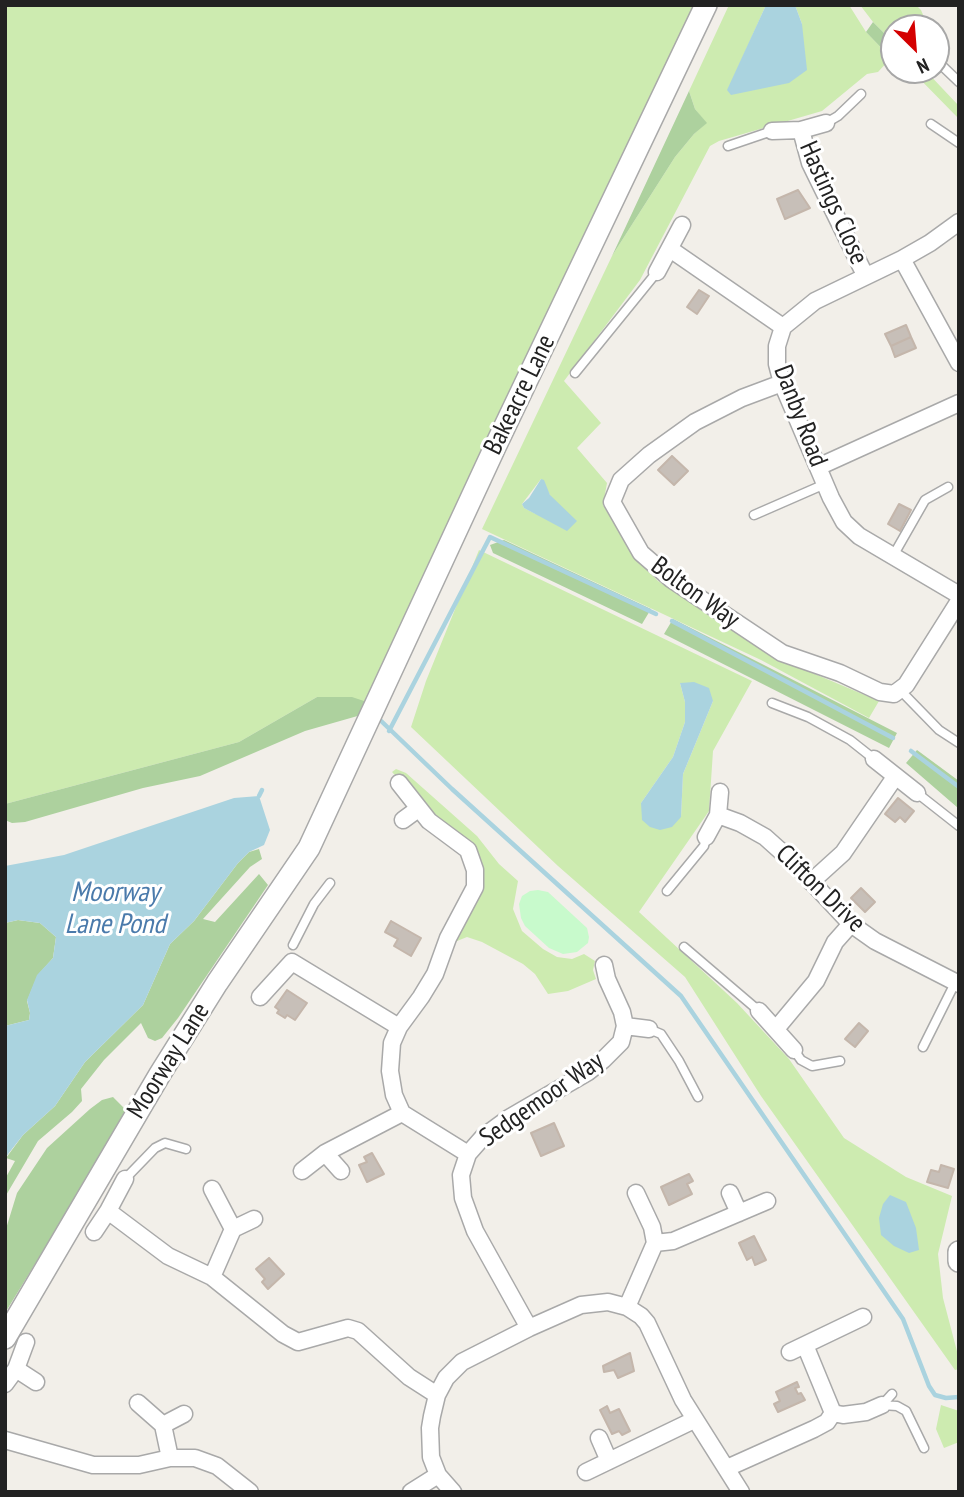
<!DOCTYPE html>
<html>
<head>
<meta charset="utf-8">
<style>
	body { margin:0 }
	#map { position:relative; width:964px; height:1497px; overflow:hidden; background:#f2efe9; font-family:"PT Sans Narrow",sans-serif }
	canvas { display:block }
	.frame { position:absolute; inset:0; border:7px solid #222; pointer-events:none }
	.north { position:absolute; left:880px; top:14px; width:70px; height:70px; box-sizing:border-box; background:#fff; border:2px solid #a7a7a7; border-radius:50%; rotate:155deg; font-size:19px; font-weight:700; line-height:28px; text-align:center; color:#222 }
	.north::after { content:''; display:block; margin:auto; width:24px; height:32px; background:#d40000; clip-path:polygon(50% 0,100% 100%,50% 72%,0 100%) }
</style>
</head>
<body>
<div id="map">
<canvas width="964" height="1497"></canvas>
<div class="frame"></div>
<div class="north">N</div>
</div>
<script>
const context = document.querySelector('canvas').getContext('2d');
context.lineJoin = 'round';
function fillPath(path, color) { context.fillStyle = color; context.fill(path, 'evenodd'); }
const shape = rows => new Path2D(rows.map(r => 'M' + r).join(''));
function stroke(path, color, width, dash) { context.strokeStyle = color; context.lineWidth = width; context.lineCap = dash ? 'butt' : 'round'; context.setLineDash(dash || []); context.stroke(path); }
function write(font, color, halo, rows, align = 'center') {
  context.font = font + ' "PT Sans Narrow",sans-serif'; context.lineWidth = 6; context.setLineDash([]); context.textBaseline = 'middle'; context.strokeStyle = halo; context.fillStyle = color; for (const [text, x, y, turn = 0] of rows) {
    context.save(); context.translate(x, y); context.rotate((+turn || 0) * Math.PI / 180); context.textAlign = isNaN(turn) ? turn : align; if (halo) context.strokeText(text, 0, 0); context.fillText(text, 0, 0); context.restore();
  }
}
fillPath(shape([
	[5,5,706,5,376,706,317,697,239,742,5,804],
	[729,5,766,5,728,90,802,24,795,5,849,5,866,32,891,58,878,72,867,74,822,111,719,141,710,146,640,280,564,381,601,423,577,448,607,483,603,505,637,560,658,581,777,658,879,701,869,718,761,660,482,529,612,256,675,157,694,134,706,123,695,109,689,91],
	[541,479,550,495,536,514,524,508,522,504],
	[860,5,916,5,921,10,926,22,920,28,894,28,894,43,873,22],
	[911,70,925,70,959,106,959,119],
	[479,550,752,681,713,751,709,811,639,912,737,1003,789,1059,844,1138,906,1177,952,1196,938,1254,943,1298,959,1359,959,1369,955,1370,761,1096,685,977,558,866,411,727,426,681],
	[680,683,713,701,683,774,681,817,641,803,673,757,685,722,685,702],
	[396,769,406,773,477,836,499,864,518,881,513,909,522,931,543,949,557,957,572,959,584,954,595,961,593,970,596,979,568,991,548,994,535,974,523,964,482,942,467,937,452,943,483,877,483,867,478,854,433,816,392,772],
	[941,1405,959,1411,959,1442,944,1448,936,1429]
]), '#cdebb0');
fillPath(shape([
	[873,22,894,43,894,54,891,58,866,32],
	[689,91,695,109,707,123,694,134,675,157,612,256],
	[504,540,651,609,642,624,493,553,490,545],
	[673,619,766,666,897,733,889,748,664,634],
	[317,697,352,697,367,702,361,715,305,731,200,776,143,788,25,822,12,823,5,820,5,804,239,742],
	[917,750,959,781,958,808,906,763],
	[259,849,262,859,250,867,203,919,215,922,259,874,268,885,178,1018,162,1038,155,1041,148,1038,141,1023,104,1060,81,1089,82,1101,72,1112,38,1141,5,1197,5,1179,15,1161,6,1158,23,1135,55,1106,85,1062,143,1005,170,944,194,921,238,863,249,852],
	[18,920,40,923,56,937,53,958,38,975,27,1001,30,1013,29,1020,5,1026,5,923],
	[113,1097,128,1112,5,1313,5,1232,17,1193,47,1148,90,1109,102,1100]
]), '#add19e');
fillPath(shape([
	[538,890,548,892,587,928,589,937,588,943,577,952,563,954,549,948,525,926,521,918,519,904,522,896,530,891]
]), '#c8facc');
fillPath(shape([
	[766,5,795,5,802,24,807,70,789,83,731,95,727,90],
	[541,479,544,480,550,495,577,521,567,531,524,508,522,504,529,498],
	[694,682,709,688,713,701,683,774,681,817,672,827,660,830,650,827,642,820,641,803,673,757,685,722,685,702,680,683],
	[259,796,270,830,264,845,249,852,238,863,194,921,170,944,143,1005,85,1062,55,1106,23,1135,5,1158,5,1026,29,1020,30,1013,27,1000,37,975,53,958,56,937,40,923,18,920,5,923,5,866,64,855,234,798],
	[890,1195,906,1202,916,1228,919,1250,909,1253,894,1246,881,1235,879,1218,883,1204]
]), '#aad3df');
stroke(shape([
	[672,621,893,738],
	[378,718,452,789,681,996,903,1319,929,1386,935,1395,946,1398,959,1397],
	[389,731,490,537,656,614],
	[911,751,959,787],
	[259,796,262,790]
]), '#aad3df', 4.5);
const building = shape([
	[798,190,810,208,785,219,777,199,798,190],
	[699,290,709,296,697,314,687,307,699,290],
	[906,325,911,337,891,346,885,334,906,325],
	[911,337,916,348,895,357,891,346,911,337],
	[672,456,688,471,674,485,658,470,672,456],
	[899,504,911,510,900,531,888,524,899,504],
	[898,798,914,811,905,822,900,817,895,822,885,814,898,798],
	[861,888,875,902,865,912,851,898,861,888],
	[391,921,421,938,411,956,394,946,398,939,385,932,391,921],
	[287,990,307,1003,295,1020,287,1015,285,1018,277,1013,279,1010,275,1007,287,990],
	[859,1023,868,1031,855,1047,845,1039,859,1023],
	[554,1123,564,1146,541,1156,531,1133,554,1123],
	[372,1153,384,1174,367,1182,359,1165,367,1162,364,1157,372,1153],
	[941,1165,954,1169,948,1188,927,1182,931,1170,939,1172,941,1165],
	[689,1174,693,1181,687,1184,692,1194,669,1205,661,1187,689,1174],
	[754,1236,766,1260,755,1265,752,1257,747,1260,739,1243,754,1236],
	[269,1258,284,1274,268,1289,262,1282,265,1279,256,1269,269,1258],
	[630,1353,634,1371,618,1378,614,1370,604,1372,603,1366,630,1353],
	[797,1382,799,1387,795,1388,798,1394,801,1393,805,1400,778,1412,774,1404,780,1401,776,1392,797,1382],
	[607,1406,610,1413,619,1409,630,1431,622,1435,619,1431,612,1434,600,1410,607,1406]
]);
fillPath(building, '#c7bfb8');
stroke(building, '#c4b6ab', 2);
const service = shape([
	[936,60,959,82],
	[826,123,838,116,861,94],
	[931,124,959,143],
	[728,146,772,131],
	[575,373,657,272],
	[754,515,825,484],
	[893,556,925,500,948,487],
	[901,691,939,730,959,743],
	[772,703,808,717,850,740,874,759],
	[917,793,959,826],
	[667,891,704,846,706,837],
	[293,945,314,904,330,883],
	[684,947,759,1011],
	[649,1029,661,1034,679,1061,698,1097],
	[923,1047,955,983],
	[794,1050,801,1060,812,1066,840,1061],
	[125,1179,155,1148,165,1143,186,1149],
	[892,1394,882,1405,897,1406,906,1411,924,1448]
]);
const minor = shape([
	[801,130,810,163,865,275],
	[772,131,801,130,826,123],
	[959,222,930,243,902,259,815,301,783,327,777,346,777,364,782,383,831,498,844,522,859,536,959,595],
	[670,249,783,327],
	[902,259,959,363],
	[657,272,682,225],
	[782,383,742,398,695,422,649,455,621,480,612,502,641,553,671,579,782,653,840,673,880,692,894,694,906,685,959,601],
	[818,467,959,403],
	[874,759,917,793],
	[399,783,429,821,468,850,475,870,475,887,448,938,435,974,421,997,399,1027,392,1043,390,1071,394,1095,402,1113,468,1154],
	[718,815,740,823,765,837,794,863,851,924,875,941,959,984],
	[403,820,418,809],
	[706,837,718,815,720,792],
	[811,882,843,853,895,777],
	[260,997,292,962,399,1027],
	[759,1011,794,1050],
	[625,1026,649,1029],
	[776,1029,816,981,835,942,851,924],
	[325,1153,341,1171],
	[302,1171,325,1153,402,1113],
	[730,1193,739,1213],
	[108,1211,168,1256,212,1277,283,1334,298,1342,348,1328,358,1331,409,1377,437,1395],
	[233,1229,254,1219],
	[94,1232,108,1211,125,1179],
	[655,1243,673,1241,767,1201],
	[212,1277,233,1229,212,1189],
	[627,1307,655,1243,652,1227,636,1193],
	[529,1328,475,1231,463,1198,461,1175,468,1154,483,1137,509,1118,588,1072,603,1060,621,1042,625,1026,622,1012,607,979,604,965],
	[790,1352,863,1317],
	[16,1369,36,1382],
	[5,1384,16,1369,26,1342],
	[138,1403,163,1425,170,1458],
	[833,1413,843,1415,866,1412,882,1405],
	[163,1425,184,1414],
	[599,1438,609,1461],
	[5,1440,93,1465,139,1465,170,1458,195,1458,217,1466,250,1492],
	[727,1468,814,1429,827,1422,833,1413,805,1345],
	[586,1472,694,1420],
	[411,1492,438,1475],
	[453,1492,438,1475,431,1457,430,1428,432,1416,437,1395,446,1378,462,1362,529,1328,581,1305,608,1302,627,1307,641,1316,647,1323,683,1400,741,1492]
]);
const tertiary = shape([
	[959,1252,959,1261],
	[5,1338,160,1074,217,983,309,848,495,447,706,5]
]);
stroke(service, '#a9a9a9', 11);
stroke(minor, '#a9a9a9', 19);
stroke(tertiary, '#a9a9a9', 24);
stroke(service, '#fff', 8);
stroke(minor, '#fff', 16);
stroke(tertiary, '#fff', 21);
write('26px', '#222', '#fff', [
	["Hastings Close",833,203,66],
	["Bakeacre Lane",520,395,-64],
	["Danby Road",800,416,69],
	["Bolton Way",695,593,36],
	["Clifton Drive",820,889,44],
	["Moorway Lane",169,1061,-58],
	["Sedgemoor Way",542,1100,-35]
]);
write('italic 28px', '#4a7aab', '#fff', [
	["Moorway",115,893],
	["Lane Pond",115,925]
]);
</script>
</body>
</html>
